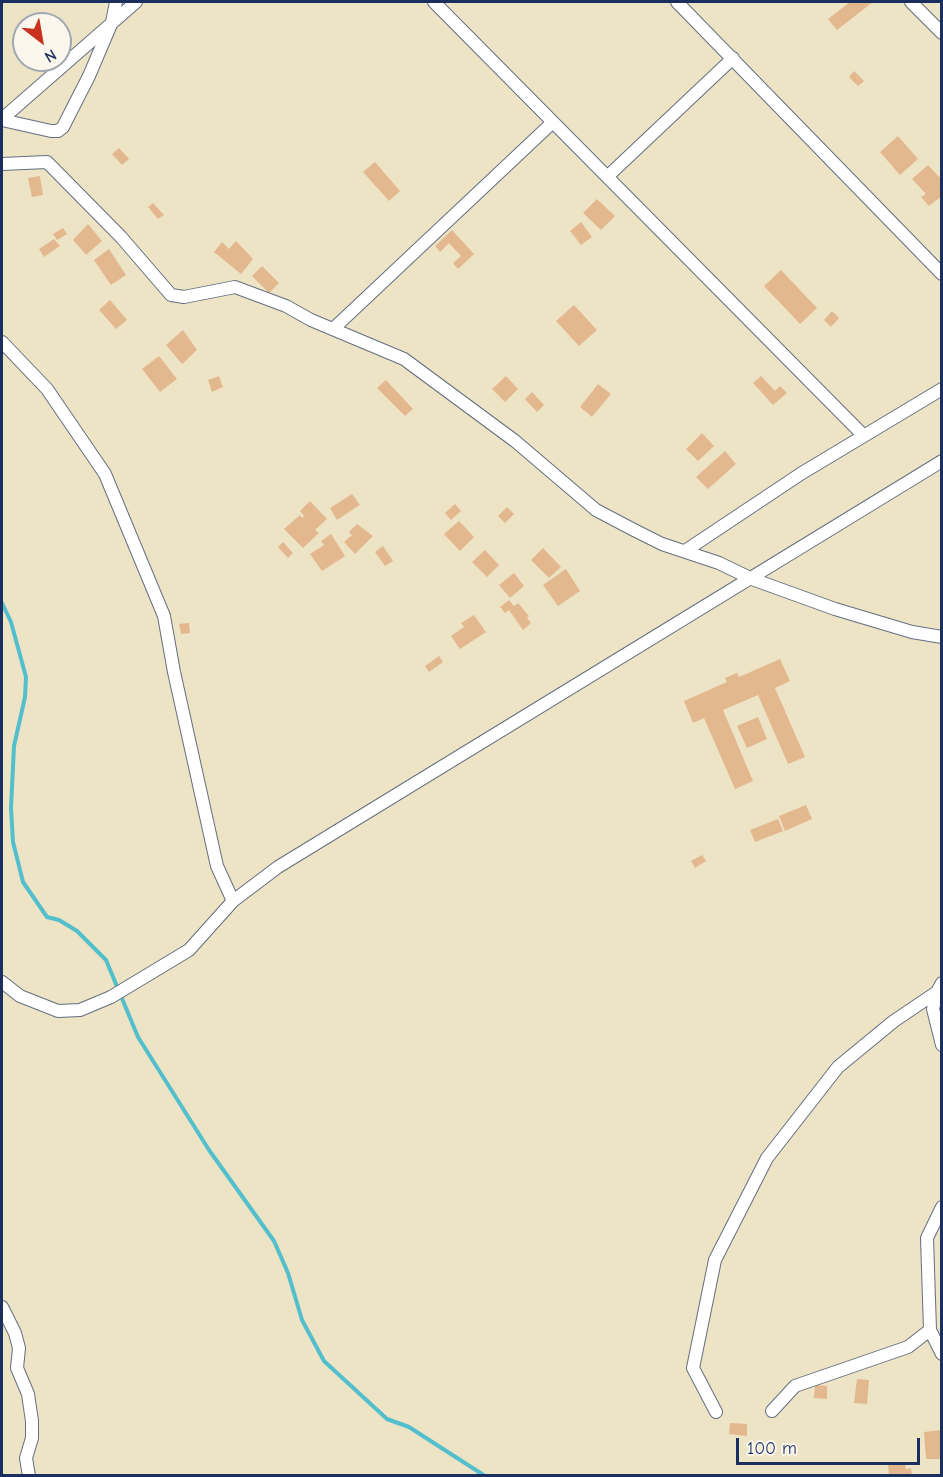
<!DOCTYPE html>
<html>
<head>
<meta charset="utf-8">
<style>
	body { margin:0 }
	#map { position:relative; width:943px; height:1477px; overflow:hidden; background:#ede4c5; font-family:"Comic Neue",sans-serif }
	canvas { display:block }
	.frame { position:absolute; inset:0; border:3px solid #1b2f5e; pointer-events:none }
	.north { position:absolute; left:12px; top:12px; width:60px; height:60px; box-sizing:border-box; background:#fbf7ec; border:2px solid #a1a7b3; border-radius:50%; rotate:149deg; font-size:16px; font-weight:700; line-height:24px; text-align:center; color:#1b2f5e }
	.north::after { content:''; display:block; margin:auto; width:21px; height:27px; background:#c8321e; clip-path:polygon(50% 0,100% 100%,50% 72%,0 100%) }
	.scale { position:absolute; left:736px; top:1438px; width:184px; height:27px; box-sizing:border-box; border:3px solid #1b2f5e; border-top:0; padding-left:8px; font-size:18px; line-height:21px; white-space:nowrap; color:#1b2f5e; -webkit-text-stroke:4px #fbf7ec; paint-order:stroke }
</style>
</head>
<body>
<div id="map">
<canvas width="943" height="1477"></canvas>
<div class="frame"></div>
<div class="north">N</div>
<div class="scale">100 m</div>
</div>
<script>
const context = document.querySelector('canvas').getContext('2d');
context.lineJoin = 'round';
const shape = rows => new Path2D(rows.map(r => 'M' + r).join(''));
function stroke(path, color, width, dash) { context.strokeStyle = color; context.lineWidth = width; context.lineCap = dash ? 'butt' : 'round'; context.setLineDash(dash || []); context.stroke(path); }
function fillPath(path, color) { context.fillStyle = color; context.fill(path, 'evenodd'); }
stroke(shape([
	[2,603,11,622,26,677,25,697,14,746,11,808,13,842,23,882,47,917,59,920,77,931,106,960,138,1037,209,1150,274,1241,288,1273,302,1320,324,1361,387,1419,409,1427,485,1476]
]), '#53bfcd', 4);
fillPath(shape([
	[850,2,873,2,837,30,828,19],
	[854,71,864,81,858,86,849,77],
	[898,136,918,159,900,175,880,152],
	[119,148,129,159,122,165,112,154],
	[375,162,400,191,389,201,363,172],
	[928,165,939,177,942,175,942,196,929,206,921,197,926,194,912,179],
	[40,176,43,195,32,197,28,178],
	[597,199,615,216,601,230,583,213],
	[153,203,164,215,158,219,148,207],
	[581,222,592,237,581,245,570,231],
	[88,224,102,241,86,255,73,240],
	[63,228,67,234,57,240,53,234],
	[452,230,474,254,458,269,453,263,461,256,449,243,440,252,435,246],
	[54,239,60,246,44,257,39,249],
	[236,241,253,259,241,274,214,252,222,242,229,249],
	[109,249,126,275,111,285,94,260],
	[262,266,279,283,269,293,252,276],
	[781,270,817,308,800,324,764,286],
	[110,300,127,320,116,329,99,310],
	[574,305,597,330,579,346,556,321],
	[832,311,839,318,831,327,824,320],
	[183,330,197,350,182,364,166,345],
	[159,356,177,379,160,392,142,369],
	[219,376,223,387,212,392,208,380],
	[506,376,518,389,505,402,492,389],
	[761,376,775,391,780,386,787,393,773,405,753,383],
	[386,380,413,409,405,416,377,388],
	[598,384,611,394,592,417,580,407],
	[532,392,544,405,537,412,525,399],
	[702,433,714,446,698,461,686,449],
	[725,451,736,464,708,489,696,477],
	[352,494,360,505,337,520,330,508],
	[310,501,327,519,315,530,319,533,303,548,284,529,300,515,302,518,304,516,300,511],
	[455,504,461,511,451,520,445,513],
	[507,507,514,514,505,523,498,516],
	[459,521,474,537,460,551,444,534],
	[357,524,373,536,355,554,344,542,352,535,349,532],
	[331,534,345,556,322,571,310,554,324,545,321,541],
	[283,542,293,553,288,558,278,547],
	[383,546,393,561,385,566,375,552],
	[543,548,561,567,549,578,531,560],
	[485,550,499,565,487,577,472,562],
	[566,569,580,591,558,606,543,585],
	[514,573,524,586,510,598,499,585],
	[509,600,514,606,518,603,529,616,527,618,531,623,523,630,509,610,505,613,500,607],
	[474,615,486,632,460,649,451,636,464,627,461,623],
	[189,623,190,633,181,634,179,624],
	[439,656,443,662,429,672,425,666],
	[780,659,790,681,775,688,805,757,788,764,758,695,723,710,753,781,735,789,704,718,693,723,684,701,727,682,725,678,737,673,739,677],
	[758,717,767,739,747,748,737,726],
	[806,805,812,819,785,831,779,816],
	[778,819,783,831,755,842,750,830],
	[702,855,706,861,695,868,691,861],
	[857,1379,869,1380,867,1404,854,1403],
	[815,1385,827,1386,827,1399,814,1398],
	[730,1423,747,1424,747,1436,729,1434],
	[942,1430,942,1459,926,1459,924,1432],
	[905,1463,906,1469,911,1468,912,1476,889,1476,888,1464]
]), '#e3b88f');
const street = shape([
	[434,2,863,435],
	[677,2,942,274],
	[911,2,942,33],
	[2,119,136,2],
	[2,120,51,131,58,131,63,127,89,76,112,22,116,2],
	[2,164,47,162,121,237,171,295,184,297,235,287,286,306,311,320,404,359,515,441,596,510,634,530,662,544,719,563,752,579,835,609,912,632,942,637],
	[608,176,733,58],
	[333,329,553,122],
	[2,342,47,389,105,474,164,616,174,672,217,866,233,901],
	[685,551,802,473,942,389],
	[2,982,20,996,58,1011,80,1010,111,997,189,950,233,901,278,867,942,461],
	[942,983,937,992,933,1009,942,1045],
	[2,1307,15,1333,19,1348,17,1368,28,1394,32,1421,32,1438,26,1458,29,1476],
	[930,1330,942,1354],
	[772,1411,795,1386,908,1347,930,1330,927,1238,942,1207],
	[716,1412,693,1368,715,1260,767,1158,838,1067,894,1021,937,992]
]);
stroke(street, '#646e82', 14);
stroke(street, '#fff', 12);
</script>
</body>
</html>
